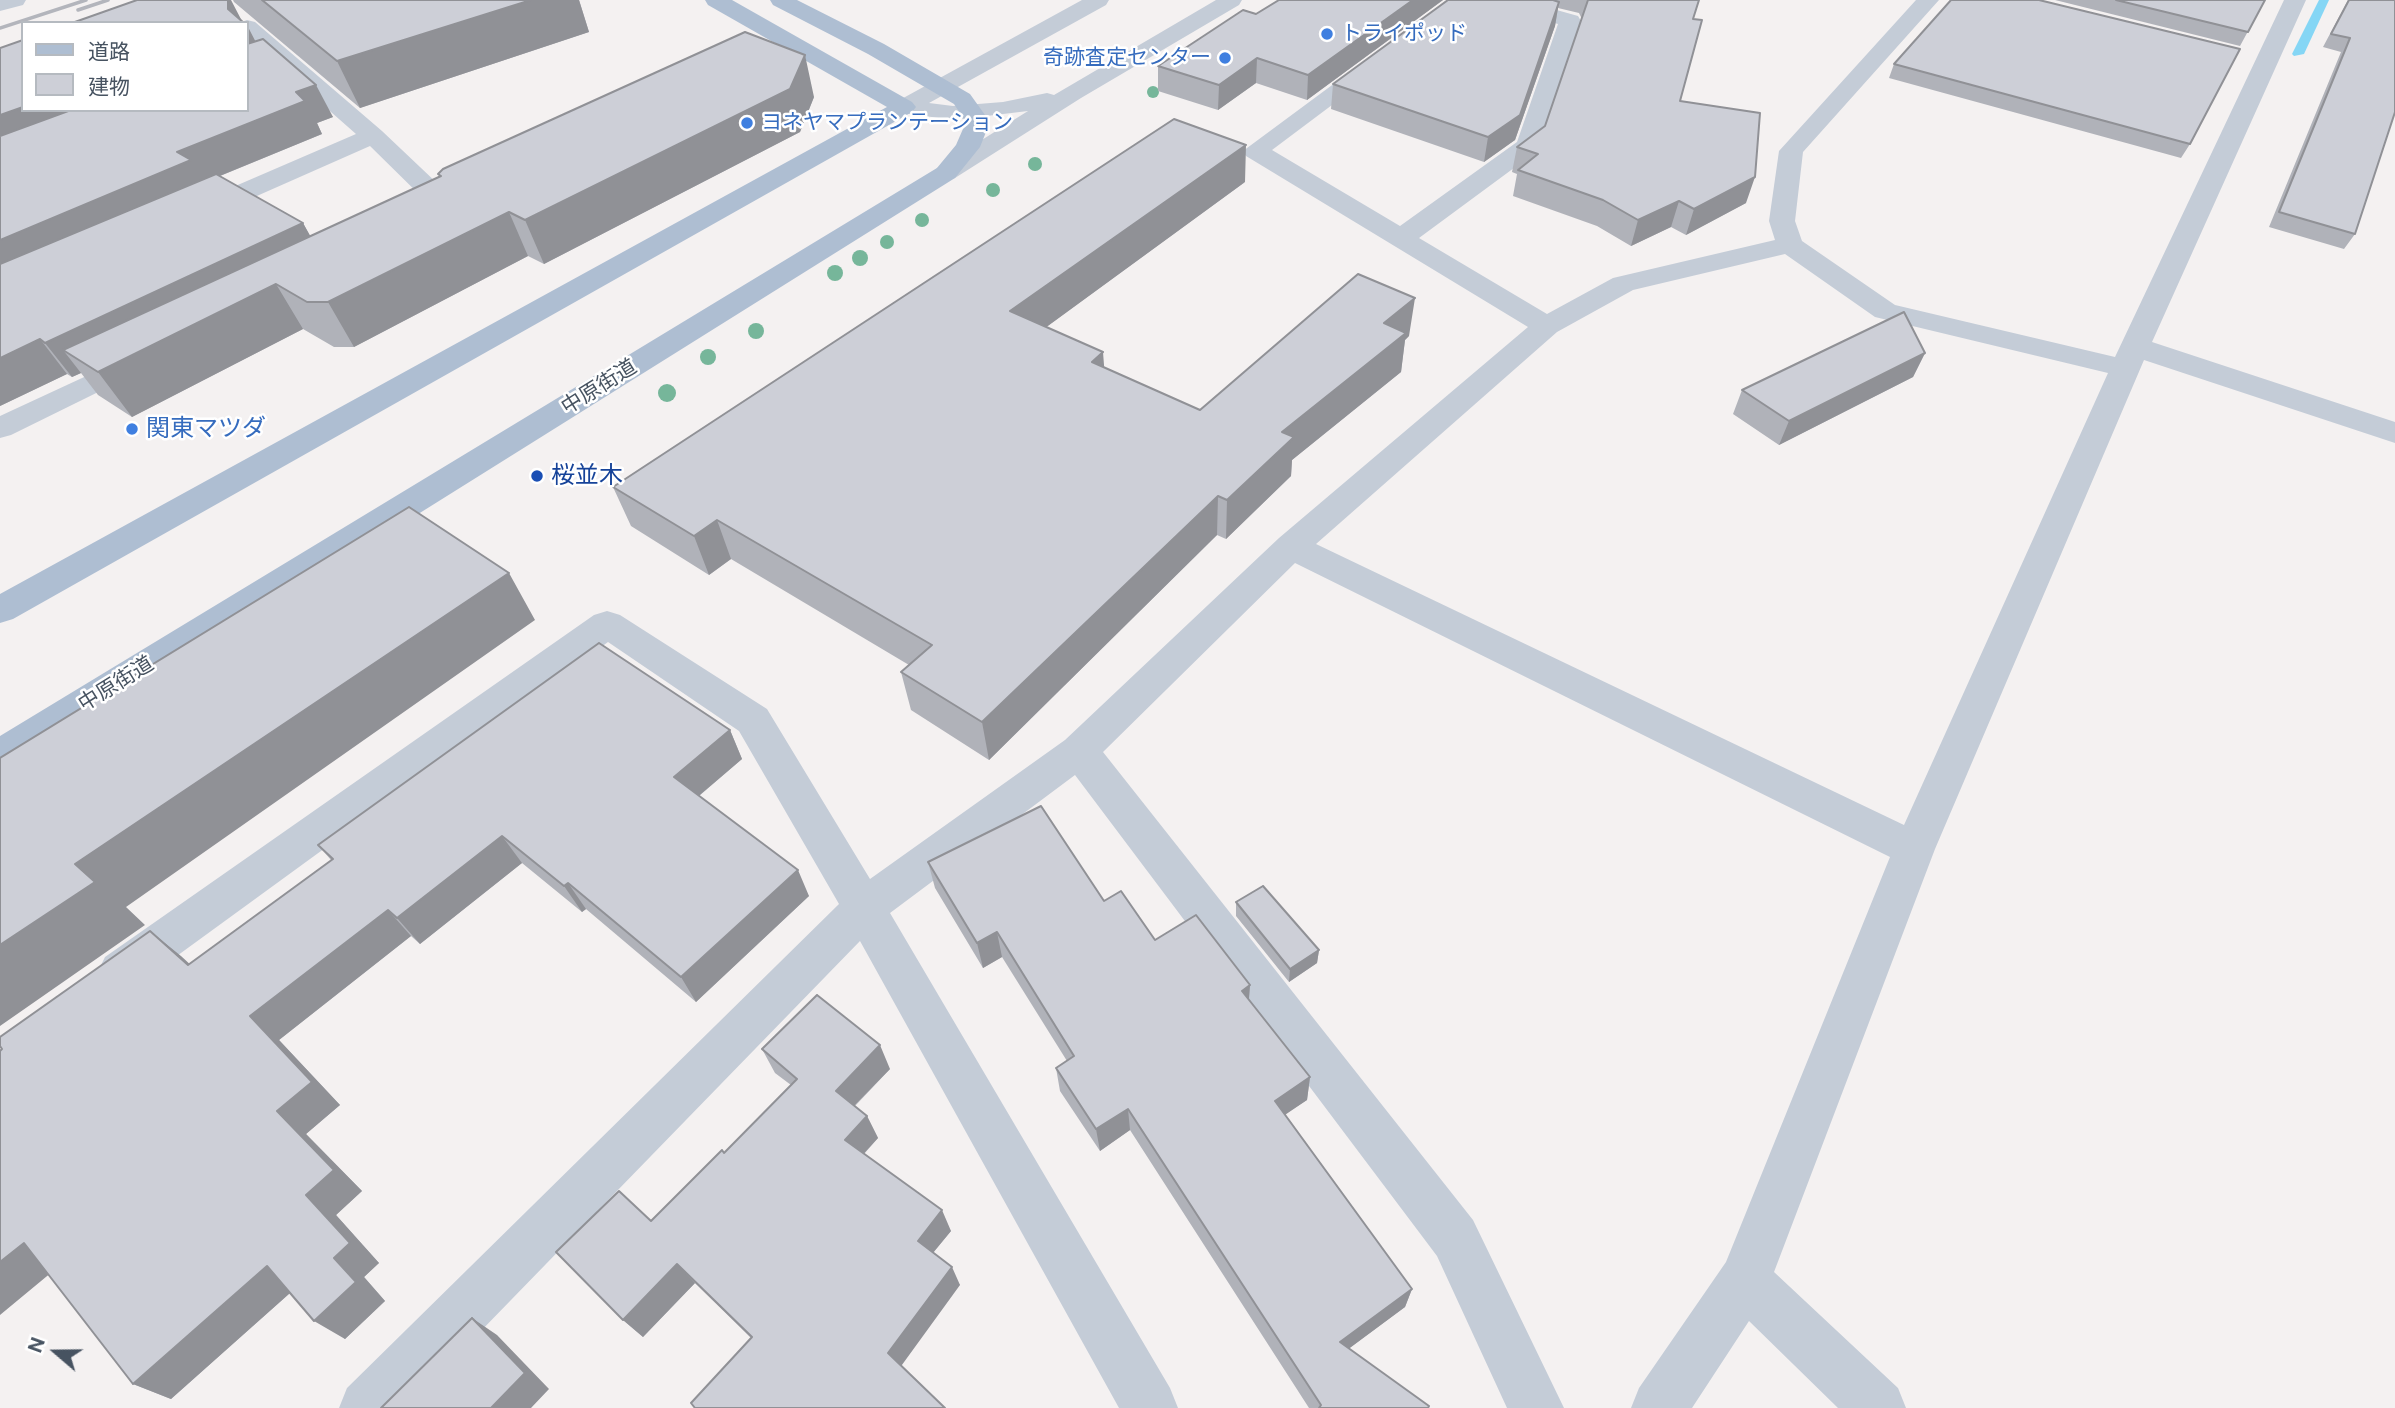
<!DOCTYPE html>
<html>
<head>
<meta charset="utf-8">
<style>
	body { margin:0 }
	#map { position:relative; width:2395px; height:1408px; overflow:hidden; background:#f4f1f1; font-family:"Public Sans","Noto Sans JP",sans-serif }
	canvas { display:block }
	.legend { position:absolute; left:21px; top:21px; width:228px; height:91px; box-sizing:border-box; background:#fff; border:2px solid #b5bac0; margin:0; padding:9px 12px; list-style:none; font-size:21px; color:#475361 }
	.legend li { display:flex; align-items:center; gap:14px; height:35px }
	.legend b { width:35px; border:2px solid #b5bac0 }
	.north { position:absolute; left:21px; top:1317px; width:70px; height:70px; -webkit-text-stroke:5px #fff; paint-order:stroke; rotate:290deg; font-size:19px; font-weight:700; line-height:28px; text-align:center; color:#475361 }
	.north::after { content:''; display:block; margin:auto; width:24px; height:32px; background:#475361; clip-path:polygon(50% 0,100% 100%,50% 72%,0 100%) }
</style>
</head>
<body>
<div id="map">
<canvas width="2395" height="1408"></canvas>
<ul class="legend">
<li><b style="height:9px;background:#aebed2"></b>道路</li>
<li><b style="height:19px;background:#cdcfd7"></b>建物</li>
</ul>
<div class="north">N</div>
</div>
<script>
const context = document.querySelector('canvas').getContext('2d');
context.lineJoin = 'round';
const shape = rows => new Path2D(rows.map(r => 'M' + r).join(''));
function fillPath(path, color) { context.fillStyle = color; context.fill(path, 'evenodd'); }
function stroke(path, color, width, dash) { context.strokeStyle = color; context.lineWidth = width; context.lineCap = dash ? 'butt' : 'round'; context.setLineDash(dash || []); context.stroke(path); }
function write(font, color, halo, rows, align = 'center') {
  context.font = font + ' "Public Sans","Noto Sans JP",sans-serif'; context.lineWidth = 5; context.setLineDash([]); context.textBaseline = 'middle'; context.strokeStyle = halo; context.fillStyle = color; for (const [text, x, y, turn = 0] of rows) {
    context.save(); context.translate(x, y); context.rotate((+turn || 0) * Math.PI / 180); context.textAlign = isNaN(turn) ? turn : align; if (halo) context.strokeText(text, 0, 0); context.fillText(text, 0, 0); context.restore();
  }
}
fillPath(shape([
	[2319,0,2329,0,2304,54,2294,56,2292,54,2319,0]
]), '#85d6f5');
fillPath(shape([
	[0,0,26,0,23,5,0,11,0,0],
	[1082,0,1109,0,1106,5,929,103,953,106,1003,102,1047,93,1054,95,1216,0,1242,0,1239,5,1081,98,955,178,946,181,937,178,933,173,937,168,1028,111,953,120,896,112,892,107,896,102,1082,0],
	[1447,0,1472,0,1272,150,1400,226,1517,142,1558,24,1490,5,1487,0,1521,0,1578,16,1581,21,1537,151,1419,238,1547,314,1613,278,1775,240,1769,221,1779,151,1916,0,1939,0,1803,152,1795,221,1802,241,1895,305,2115,357,2284,0,2306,0,2152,342,2395,422,2395,443,2144,360,1935,849,1774,1272,1898,1388,1906,1408,1838,1408,1749,1321,1692,1408,1631,1408,1639,1388,1726,1262,1890,857,1295,563,1103,752,1473,1220,1564,1408,1507,1408,1437,1256,1075,775,890,913,1170,1388,1178,1408,1119,1408,860,941,406,1408,339,1408,347,1388,839,904,739,731,608,642,137,985,121,991,105,985,98,971,105,957,594,615,607,611,620,615,767,709,870,879,1065,740,1279,538,1528,327,1246,156,1243,151,1447,0],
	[1785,254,1875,317,2108,373,1904,825,1316,544,1557,332,1633,290,1785,254],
	[247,20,255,22,382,131,458,203,462,209,458,215,435,224,426,222,422,216,432,207,370,146,207,218,198,220,189,218,185,212,189,206,356,134,247,38,247,23,239,23,247,20],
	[136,353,147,356,151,362,147,368,11,435,0,438,0,416,136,353]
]), '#c4ccd7');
fillPath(shape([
	[705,0,732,0,912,102,916,107,912,112,13,619,0,623,0,594,887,107,708,5,705,0],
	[770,0,797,0,884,44,970,94,990,122,980,147,955,178,14,767,0,772,0,736,937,168,956,145,966,122,954,104,868,54,773,5,770,0]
]), '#aebed2');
stroke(shape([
	[78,10,108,0],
	[0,28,86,0]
]), '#b3b5bc', 3.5);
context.fillStyle = '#76b69a';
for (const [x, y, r] of [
	[1153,92,6],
	[1035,164,7],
	[993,190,7],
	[922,220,7],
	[887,242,7],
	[860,258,8],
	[835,273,8],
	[756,331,8],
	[708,357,8],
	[667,393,9]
]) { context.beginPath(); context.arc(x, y, r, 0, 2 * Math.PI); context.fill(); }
fillPath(shape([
	[233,0,579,0,589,32,360,108,234,2],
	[1279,0,1443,0,1307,100,1256,83,1218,110,1158,91,1158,66,1256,14],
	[1448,0,1699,0,1693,19,1680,101,1746,203,1686,235,1671,227,1631,246,1597,226,1513,196,1517,174,1512,172,1517,147,1545,126,1582,19,1579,13,1558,8,1555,26,1515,140,1484,162,1331,109,1333,84],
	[2055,0,2265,0,2240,46],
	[2348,0,2395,0,2355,234,2344,249,2269,227,2341,52,2323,47],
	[255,42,333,117,317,123,322,134,220,176,303,223,310,236,439,177,438,174,814,97,800,132,544,264,528,256,354,347,334,347,303,329,132,417,98,395,81,373,72,377,67,374,0,406,23,110,247,110],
	[1894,64,2190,144,2181,158,1889,78],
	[1245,182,1046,327,1104,367,1200,410,1409,336,1405,340,1401,372,1292,460,1291,476,1226,539,1217,535,989,760,911,710,901,672,909,665,731,559,709,575,631,526,613,487],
	[1925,353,1913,377,1779,445,1733,414,1742,390],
	[730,730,742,759,699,796,809,896,696,1002,586,909,582,912,522,863,420,944,411,936,279,1040,340,1105,306,1134,362,1191,336,1215,379,1263,364,1277,385,1301,345,1339,290,1293,171,1399,133,1384,49,1275,189,964,331,860,318,845],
	[928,862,1104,901,1155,940,1250,985,1249,1000,1310,1077,1307,1100,1285,1114,1412,1289,1405,1307,1348,1349,1428,1408,1309,1408,1130,1130,1100,1151,1060,1091,1056,1068,1067,1061,1002,957,983,968,935,888],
	[1236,902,1319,950,1317,963,1289,982,1236,916],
	[762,1049,890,1069,855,1106,867,1116,878,1138,864,1154,951,1231,933,1253,960,1285,751,1338,695,1283,643,1337,623,1320,651,1221,724,1153,791,1085,775,1073]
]), '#b0b2b9');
fillPath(shape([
	[228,0,231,0,243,23,228,9],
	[531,0,579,0,589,32,360,108,337,61],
	[1413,0,1443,0,1307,100,1308,75],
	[1559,2,1555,26,1515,140,1484,162,1488,137],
	[247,25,263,56,247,63],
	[805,55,814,97,800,132,544,264,525,220],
	[1257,58,1256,83,1218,110,1219,85],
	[316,85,333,117,317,123,322,134,205,182,0,285,0,240,177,152,296,92],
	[23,107,23,110,121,110,0,157,0,115],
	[1246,145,1245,182,1015,350,1010,311],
	[1755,177,1746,203,1686,235,1694,209],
	[1679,201,1671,227,1631,246,1638,220],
	[509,212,528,256,354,347,328,302],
	[303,223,322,257,63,350,81,373,72,377,45,343],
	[276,284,303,329,132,417,98,372],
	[1415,298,1409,336,1405,340,1401,372,1292,460,1291,476,1226,539,1227,500,1282,432,1384,323],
	[40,339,67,374,0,406,0,358],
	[1103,352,1106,391,1092,362],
	[1925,353,1913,377,1779,445,1789,421],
	[1218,496,1217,535,989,760,982,722],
	[717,520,731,559,709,575,694,536],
	[509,573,535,620,126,907,145,925,0,1026,0,945,75,864],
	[730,730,742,759,688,805,674,777],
	[502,836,522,863,420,944,397,918],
	[798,870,809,896,696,1002,681,977],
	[568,883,586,909,582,912,564,886],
	[388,910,411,936,279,1040,340,1105,306,1134,362,1191,336,1215,379,1263,364,1277,385,1301,345,1339,314,1321,334,1258,306,1195,277,1111,250,1016],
	[150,931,181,956,218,990,188,965],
	[997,932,1002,957,983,968,977,943],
	[1319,950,1317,963,1289,982,1290,969],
	[1250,985,1248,1010,1242,991],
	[880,1045,890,1069,847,1113,836,1091],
	[1310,1077,1307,1100,1273,1123,1275,1101],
	[1128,1109,1130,1130,1100,1151,1096,1129],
	[867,1116,878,1138,856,1162,845,1140],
	[942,1210,951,1231,927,1260,918,1241],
	[24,1243,64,1262,0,1315,0,1262],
	[677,1264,695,1283,643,1337,623,1320],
	[267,1266,299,1285,171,1399,133,1384],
	[952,1267,960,1285,899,1369,888,1353],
	[1412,1289,1405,1307,1335,1359,1340,1342],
	[472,1318,497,1335,549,1389,531,1408,491,1408]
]), '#909196');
const building = shape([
	[137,0,228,0,228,9,244,23,72,23,137,0],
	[262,0,531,0,337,61,262,0],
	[1279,0,1413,0,1308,75,1257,58,1219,85,1158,66,1243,10,1256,14,1279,0],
	[1448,0,1553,0,1559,2,1520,115,1488,137,1333,84,1448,0],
	[1588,0,1699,0,1693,19,1702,20,1680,101,1760,113,1755,177,1694,209,1679,201,1638,220,1603,200,1518,170,1538,154,1517,147,1545,126,1588,0],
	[1951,0,2039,0,2240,49,2190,144,1894,64,1951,0],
	[2116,0,2265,0,2248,32,2116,0],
	[2349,0,2395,0,2395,112,2355,234,2279,212,2350,38,2331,34,2349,0],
	[745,32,805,55,790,89,525,220,509,212,328,302,307,302,276,284,98,372,63,350,441,176,438,174,443,169,745,32],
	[263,39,316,85,296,92,305,101,177,152,191,160,0,240,0,136,71,110,247,110,247,44,263,39],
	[23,40,23,107,0,115,0,48,23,40],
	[1174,119,1246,145,1010,311,1103,352,1092,362,1200,410,1358,274,1415,298,1384,323,1406,333,1282,432,1294,437,1227,500,1218,496,982,722,901,672,932,645,717,520,694,536,613,487,1174,119],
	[216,174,303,223,45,343,40,339,0,358,0,264,216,174],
	[1904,312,1925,353,1789,421,1742,390,1904,312],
	[409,507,509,573,75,864,95,882,0,945,0,758,409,507],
	[599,643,730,730,674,777,798,870,681,977,568,883,564,886,502,836,397,918,388,910,250,1016,312,1082,277,1111,334,1170,306,1195,350,1243,334,1258,356,1282,314,1321,267,1266,133,1384,24,1243,0,1262,0,1051,2,1049,0,1046,0,1037,150,931,188,965,333,859,318,845,599,643],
	[1041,806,1104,901,1121,891,1155,940,1196,915,1250,985,1242,991,1310,1077,1275,1101,1412,1289,1340,1342,1429,1406,1428,1408,1319,1408,1321,1405,1128,1109,1096,1129,1056,1068,1074,1056,997,932,977,943,928,862,1041,806],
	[1263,886,1319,950,1290,969,1236,902,1263,886],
	[817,995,880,1045,836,1091,867,1116,845,1140,942,1210,918,1241,952,1267,888,1353,945,1408,695,1408,691,1403,752,1337,677,1264,623,1320,556,1252,619,1191,651,1221,722,1150,724,1153,797,1079,762,1049,817,995],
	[472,1318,525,1373,491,1408,381,1408,472,1318]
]);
fillPath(building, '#cdcfd7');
stroke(building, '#909196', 2);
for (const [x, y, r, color] of [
	[1327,34,7,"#3f7fe0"],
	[1225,58,7,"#3f7fe0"],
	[747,123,7,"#3f7fe0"],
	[132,429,7,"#3f7fe0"],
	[537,476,7,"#1a4fb4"]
]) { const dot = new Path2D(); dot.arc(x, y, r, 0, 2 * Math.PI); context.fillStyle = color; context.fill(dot); stroke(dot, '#fff', 2.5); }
write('21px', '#366cbe', '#fff', [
	["トライポッド",1341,34],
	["奇跡査定センター",1211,58,"right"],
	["ヨネヤマプランテーション",761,123]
], 'left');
write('21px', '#475361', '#fff', [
	["中原街道",599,387,-32],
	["中原街道",116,684,-32]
]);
write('24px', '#366cbe', '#fff', [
	["関東マツダ",146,429]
], 'left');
write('24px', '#164399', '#fff', [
	["桜並木",551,476]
], 'left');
</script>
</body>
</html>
